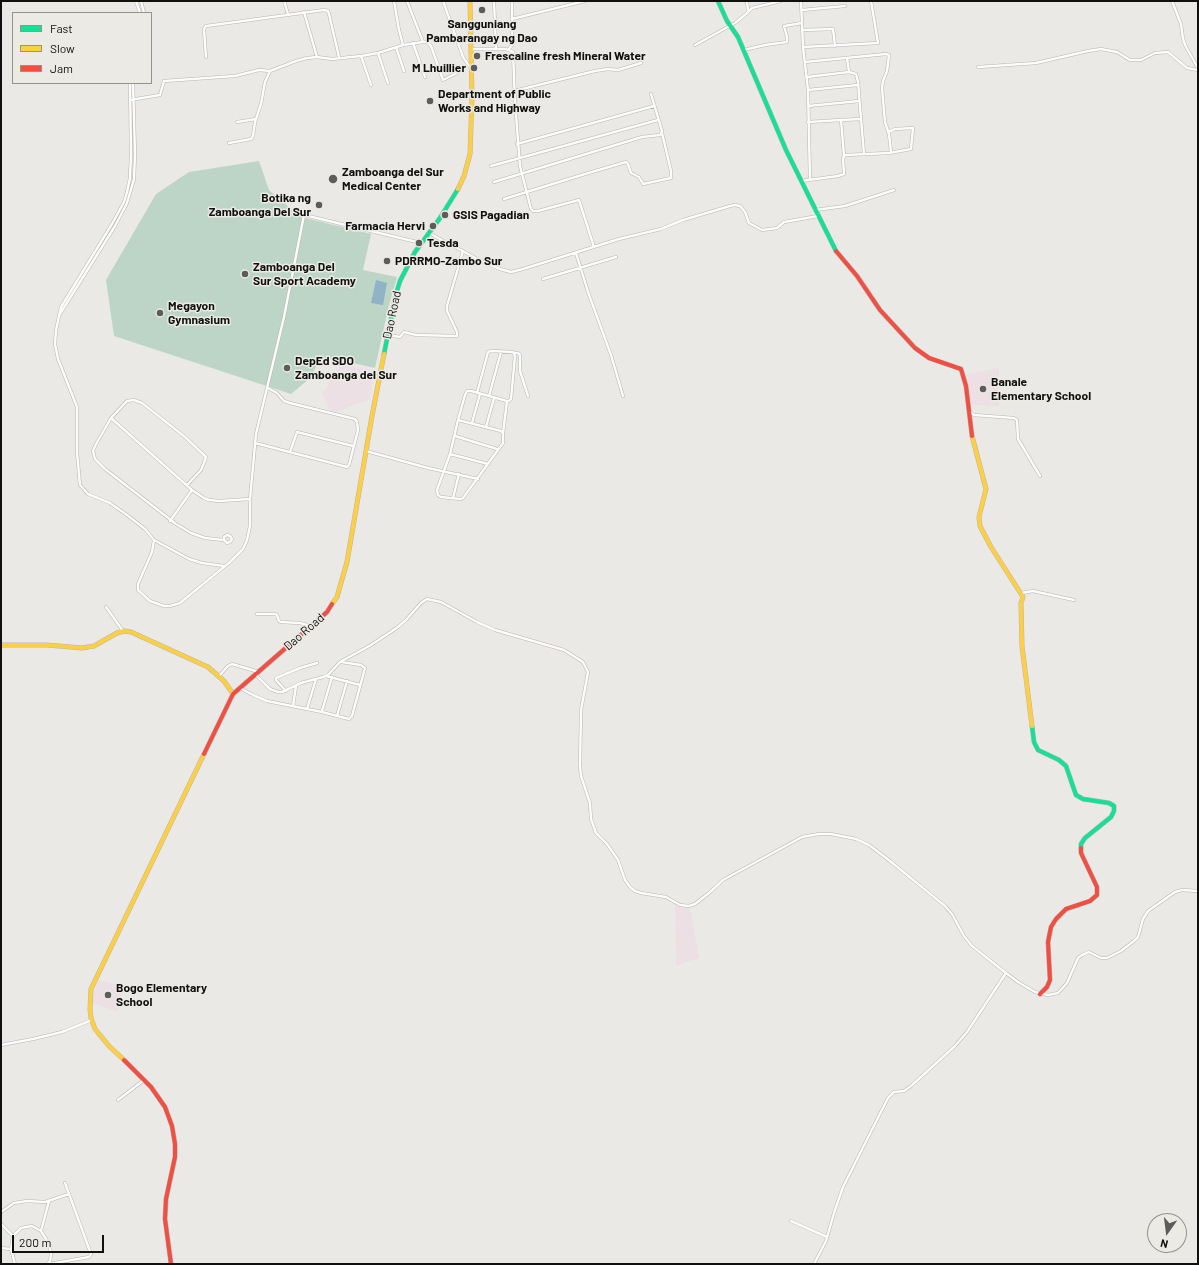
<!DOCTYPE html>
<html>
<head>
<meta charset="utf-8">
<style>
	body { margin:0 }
	#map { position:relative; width:1199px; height:1265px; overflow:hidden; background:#eae9e6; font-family:Barlow,sans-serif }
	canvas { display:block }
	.frame { position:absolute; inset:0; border:2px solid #10100e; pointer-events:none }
	.legend { position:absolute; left:12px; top:12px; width:140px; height:72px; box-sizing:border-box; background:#ebeae5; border:1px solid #93938f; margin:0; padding:5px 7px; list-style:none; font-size:12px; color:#10100e }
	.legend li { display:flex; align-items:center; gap:8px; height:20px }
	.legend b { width:20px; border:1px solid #93938f }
	.north { position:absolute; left:1147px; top:1213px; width:40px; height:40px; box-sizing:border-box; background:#ebeae5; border:1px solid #93938f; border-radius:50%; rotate:194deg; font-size:11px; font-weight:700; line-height:16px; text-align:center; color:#10100e }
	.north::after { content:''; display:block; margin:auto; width:14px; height:18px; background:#5c5c5a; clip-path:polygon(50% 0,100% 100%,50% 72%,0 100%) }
	.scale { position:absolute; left:12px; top:1235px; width:92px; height:18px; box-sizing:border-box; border:2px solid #10100e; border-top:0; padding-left:5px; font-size:12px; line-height:14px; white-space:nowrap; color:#10100e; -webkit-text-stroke:3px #ebeae5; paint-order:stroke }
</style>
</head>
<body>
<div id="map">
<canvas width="1199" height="1265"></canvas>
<div class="frame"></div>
<ul class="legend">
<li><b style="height:5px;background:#16e098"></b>Fast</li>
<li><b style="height:5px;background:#ffcf43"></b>Slow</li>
<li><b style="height:5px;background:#f24e42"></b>Jam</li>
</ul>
<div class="north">N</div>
<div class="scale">200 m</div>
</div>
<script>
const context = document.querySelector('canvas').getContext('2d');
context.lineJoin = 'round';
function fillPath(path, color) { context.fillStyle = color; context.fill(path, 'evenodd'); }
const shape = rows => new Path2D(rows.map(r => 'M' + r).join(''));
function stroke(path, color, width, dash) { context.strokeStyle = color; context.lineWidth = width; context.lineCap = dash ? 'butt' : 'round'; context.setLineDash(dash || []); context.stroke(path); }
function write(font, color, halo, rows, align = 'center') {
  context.font = font + ' Barlow,sans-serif'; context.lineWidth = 3; context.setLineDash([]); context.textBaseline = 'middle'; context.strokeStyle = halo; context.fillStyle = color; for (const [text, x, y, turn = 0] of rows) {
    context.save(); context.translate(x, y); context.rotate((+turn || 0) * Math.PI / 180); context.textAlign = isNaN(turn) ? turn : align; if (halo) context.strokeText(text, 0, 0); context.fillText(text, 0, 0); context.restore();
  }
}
fillPath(shape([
	[341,364,375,370,370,399,331,414,322,394],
	[999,368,999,406,970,405,965,374],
	[675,905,679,907,690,908,699,958,676,966],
	[98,980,123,987,118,1012,91,1003]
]), '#ede0e5');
fillPath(shape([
	[259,161,269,190,301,217,371,234,363,270,397,277,389,305,375,368,330,358,321,358,309,379,291,394,114,336,106,280,156,194,189,172]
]), '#bdd5c7');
fillPath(shape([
	[376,280,387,283,383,305,371,303]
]), '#90b4c6');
const street = shape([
	[136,1,140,13],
	[141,1,144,13],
	[284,1,288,14],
	[394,1,399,30,403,45],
	[407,1,423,42],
	[443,1,463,57,467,63,471,68],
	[494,1,496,49],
	[747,1,748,11],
	[801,1,803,47,808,90,810,180],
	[1172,1,1181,24,1183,39,1186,47,1198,68],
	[802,10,845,6],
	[304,12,317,57],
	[512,19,585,1],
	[802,30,833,29,835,46],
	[413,43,425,77],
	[695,45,735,23,746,14,752,8,781,1],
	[396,47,404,71],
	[803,47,878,43,871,1],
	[471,49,506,49,513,52,515,102,520,166,531,209,533,211,538,211,579,200,594,247],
	[509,49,512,45,512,1],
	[744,50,765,45,787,42,787,37,784,26,802,23],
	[378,53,388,83],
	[361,56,371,85],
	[206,57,204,29,206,26,324,10,328,11,329,14,339,57],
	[847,58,849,72],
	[805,62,886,54,889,55,887,71,883,81,882,88,885,122,889,134,891,152],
	[978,67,1036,63,1088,51,1101,49,1117,52,1130,60,1141,60,1155,53,1168,52,1187,68,1198,70],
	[807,77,849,72,856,74,858,82,861,119,841,120],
	[130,83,131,154,130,178,127,192,124,202,112,224,61,307,56,330,55,344,58,359,77,407,77,452,80,485,88,494,110,503,127,515,145,529,154,540,152,552,138,584,138,590,150,601,164,606,170,606,180,603,230,562,243,549,247,540,250,526,250,499,256,434,284,317,304,215,421,243],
	[808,90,858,85],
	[514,91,595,71,608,69,618,70,641,63],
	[130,100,160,95,164,81,235,76,259,70,270,71,296,61,307,58,317,57,332,59,361,56,378,53,403,45,423,42,427,42,431,46,443,80,457,73],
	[808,106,859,101],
	[861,119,864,154],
	[237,122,256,119],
	[808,122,841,120,844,156],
	[229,143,246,140,251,139,253,136,255,122,261,104,265,82,270,71],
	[517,144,654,106],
	[491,166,658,120],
	[801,181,838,176,844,174,843,158,845,155,889,153,911,149,913,128,895,129,888,132],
	[494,182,642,137,660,135,662,131,651,94],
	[504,199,585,174,626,162,628,164,631,173,639,177,643,184,671,178,671,171,662,133],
	[815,210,845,206,894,190],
	[429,233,483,262,500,269,511,272,523,269,619,239,661,229,683,220,730,206,735,205,740,206,745,212,749,223,762,230,777,228,784,222,818,216],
	[576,253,588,292,611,355,623,396],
	[543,279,616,257],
	[60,314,115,226,127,203,134,179,135,154,133,83],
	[388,335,400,337,404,332,416,335,457,336,457,332,447,311,447,306,463,251],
	[514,353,518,353,520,355,520,371,528,396],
	[477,393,488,352,491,351,513,352,515,356,511,399,509,401,507,401],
	[489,396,501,352],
	[969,411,974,415,1014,418,1017,420,1018,439,1021,444,1040,476],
	[111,418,192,490,204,498,209,500,219,501,250,499],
	[458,420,501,431,503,433,503,443,463,498,461,499,441,497,438,495,437,490,450,454,458,420,465,395,467,391,471,391,507,401,503,433],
	[472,423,480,394],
	[486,427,494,398],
	[455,436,497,449],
	[255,443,347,467,349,465,358,430,357,422,355,419,290,403,284,401,277,393,268,388],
	[366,451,428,468,478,479],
	[290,452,297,432,353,446],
	[450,454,488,464],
	[187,485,201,470,204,463,206,457,185,437,142,403,134,400,127,401,111,418,96,444,93,451,95,459,105,469,176,524,191,533,205,538,224,540,227,543,230,542,232,539,230,536,227,535,224,537,224,540],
	[453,498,459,474],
	[170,521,192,490],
	[154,540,189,559,202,563,224,566],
	[1021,593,1033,591,1074,600],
	[106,607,123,631],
	[257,614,275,614,277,615,279,621,281,622,300,623,311,626],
	[256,675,270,689,278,692,282,692,301,683,323,677,328,675,340,662,371,645,398,627,406,620,421,603,427,599,441,602,477,622,495,630,564,650,583,662,588,672,581,710,580,766,581,776,590,803,591,819,596,833,607,844,618,860,625,880,630,887,635,891,641,893,666,897,680,905,689,906,695,904,709,893,723,880,802,837,819,834,831,834,856,839,869,845,890,861,945,906,952,914,964,936,972,946,1006,973],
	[219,676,228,666,232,664,259,672],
	[326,676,360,685],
	[240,688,253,695,267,701,322,712,349,719,352,716,365,668,361,665,341,662],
	[286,691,276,680,276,678,300,668,317,663],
	[293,706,296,686],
	[307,709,316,679],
	[322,711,332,677],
	[337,716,347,681],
	[1,1045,33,1039,62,1032,92,1020],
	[118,1100,144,1080],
	[1,1212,14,1203,27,1201,45,1202,69,1194],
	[791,1221,827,1237],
	[1,1224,13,1236],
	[41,1231,49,1201],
	[1,1248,11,1249],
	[15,1264,11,1249,13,1236,21,1228,32,1226,41,1231,49,1244,51,1254,50,1261,47,1264],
	[49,1264,89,1257,91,1254,65,1183],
	[814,1264,826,1241,834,1213,843,1187,888,1098,894,1092,904,1091,911,1086,955,1046,967,1032,1006,973,1018,982,1035,992,1048,995,1058,993,1067,983,1078,958,1082,955,1089,952,1101,958,1107,958,1121,951,1134,941,1138,937,1143,919,1148,911,1175,892,1182,890,1198,891]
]);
const fast = shape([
	[718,1,727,21,738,37,786,150,836,251],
	[384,354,396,294,400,281,415,252,440,218,458,189],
	[1032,726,1034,742,1038,750,1059,760,1066,766,1076,795,1083,799,1109,803,1114,806,1114,811,1111,817,1085,838,1081,844,1081,848]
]);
const slow = shape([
	[458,189,464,176,470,154,472,97,470,1],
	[972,436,986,489,979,517,980,526,991,547,1023,597,1021,603,1022,646,1032,726],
	[332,604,337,597,347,562,372,416,384,354],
	[1,645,47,645,82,648,94,646,117,633,124,631,131,632,208,667,224,681,233,694],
	[124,1060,109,1046,95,1029,91,1018,90,1009,91,989,204,754]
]);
const jam = shape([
	[836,251,857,276,880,310,915,348,929,358,961,369,966,386,972,436],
	[204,754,233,694,327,612,332,604],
	[1040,994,1047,987,1050,980,1048,942,1051,927,1056,919,1066,909,1090,901,1097,895,1097,887,1081,853,1081,848],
	[124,1060,151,1087,165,1107,172,1126,175,1144,175,1157,166,1199,165,1219,171,1264]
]);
stroke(street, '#b5b5b3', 3.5);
stroke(fast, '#b5b5b3', 5);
stroke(slow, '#b5b5b3', 5);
stroke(jam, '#b5b5b3', 5);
stroke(street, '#fcfcfb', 2.5);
stroke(fast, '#16e098', 4);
stroke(slow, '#ffcf43', 4);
stroke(jam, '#f24e42', 4);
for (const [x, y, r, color] of [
	[482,10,4,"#5c5c5a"],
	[477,56,4,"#5c5c5a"],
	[474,68,4,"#5c5c5a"],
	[430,101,4,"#5c5c5a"],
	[333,179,5,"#5c5c5a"],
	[319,205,4,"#5c5c5a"],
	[445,215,4,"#5c5c5a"],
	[433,226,4,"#5c5c5a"],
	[419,243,4,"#5c5c5a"],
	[387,261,4,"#5c5c5a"],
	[245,274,4,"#5c5c5a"],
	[160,313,4,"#5c5c5a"],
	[287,368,4,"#5c5c5a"],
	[983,389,4,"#5c5c5a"],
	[108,995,4,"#5c5c5a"]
]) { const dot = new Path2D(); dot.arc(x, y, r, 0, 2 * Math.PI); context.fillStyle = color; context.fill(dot); stroke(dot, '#ebeae5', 1.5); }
write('bold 12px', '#10100e', '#ebeae5', [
	["Sangguniang",482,24,"center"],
	["Pambarangay ng Dao",482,38,"center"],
	["Frescaline fresh Mineral Water",485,56],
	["M Lhuillier",466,68,"right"],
	["Department of Public",438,94],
	["Works and Highway",438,108],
	["Zamboanga del Sur",342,172],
	["Medical Center",342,186],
	["Botika ng",311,198,"right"],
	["Zamboanga Del Sur",311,212,"right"],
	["GSIS Pagadian",453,215],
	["Farmacia Hervi",425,226,"right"],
	["Tesda",427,243],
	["PDRRMO-Zambo Sur",395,261],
	["Zamboanga Del",253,267],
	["Sur Sport Academy",253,281],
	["Megayon",168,306],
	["Gymnasium",168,320],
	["DepEd SDO",295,361],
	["Zamboanga del Sur",295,375],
	["Banale",991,382],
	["Elementary School",991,396],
	["Bogo Elementary",116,988],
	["School",116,1002]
], 'left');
write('12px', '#10100e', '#ebeae5', [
	["Dao Road",392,315,-78],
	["Dao Road",304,632,-41]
]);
</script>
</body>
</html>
